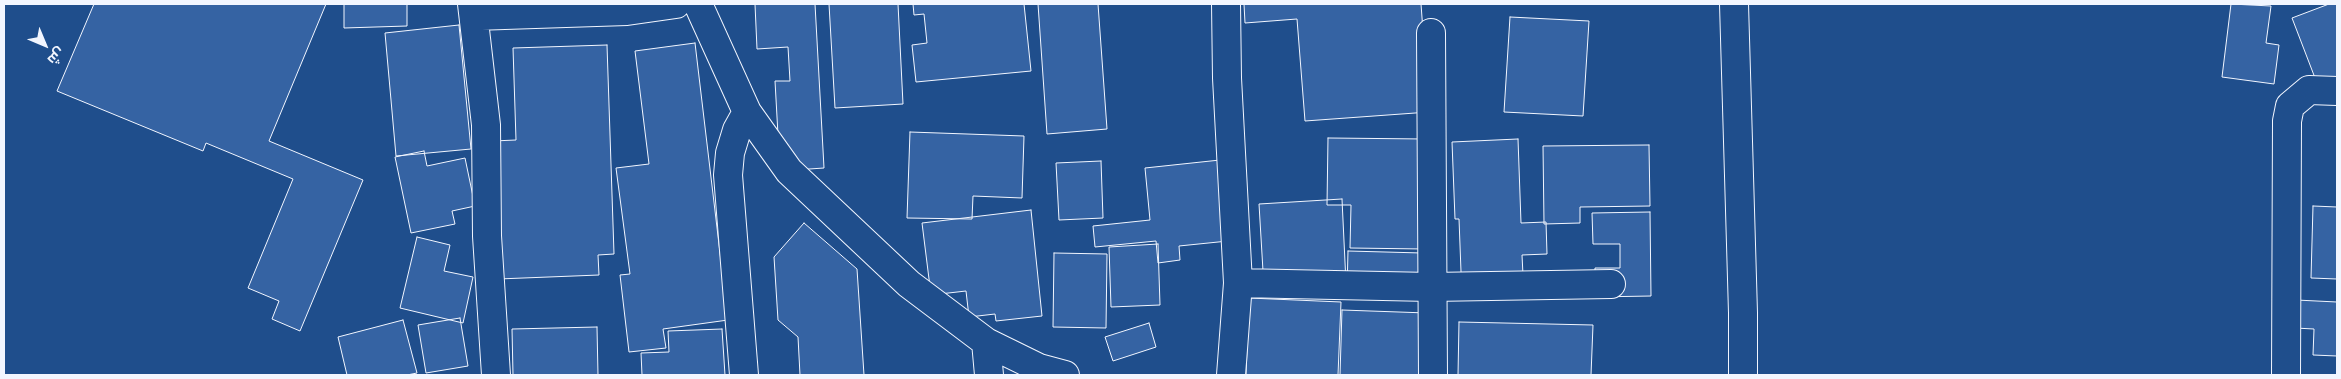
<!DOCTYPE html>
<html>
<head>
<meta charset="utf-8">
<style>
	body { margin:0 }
	#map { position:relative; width:2341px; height:379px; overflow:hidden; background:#1f4e8c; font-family:"Source Sans 3",Cairo,sans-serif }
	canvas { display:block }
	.frame { position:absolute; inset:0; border:5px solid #f2f6ff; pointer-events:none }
	.north { position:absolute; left:20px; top:20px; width:50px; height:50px; -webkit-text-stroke:4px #1f4e8c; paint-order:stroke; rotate:135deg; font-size:14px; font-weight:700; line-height:20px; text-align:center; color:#f2f6ff }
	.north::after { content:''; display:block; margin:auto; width:18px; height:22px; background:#f2f6ff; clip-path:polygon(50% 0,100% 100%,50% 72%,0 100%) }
</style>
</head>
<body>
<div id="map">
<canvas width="2341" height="379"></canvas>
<div class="frame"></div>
<div class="north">ش</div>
</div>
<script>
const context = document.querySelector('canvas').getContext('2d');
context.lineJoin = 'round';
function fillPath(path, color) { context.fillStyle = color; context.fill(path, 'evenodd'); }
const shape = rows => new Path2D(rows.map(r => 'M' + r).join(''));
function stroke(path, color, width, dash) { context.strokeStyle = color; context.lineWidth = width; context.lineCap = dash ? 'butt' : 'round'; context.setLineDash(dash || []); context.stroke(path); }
const building = shape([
	[94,4,326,4,269,141,363,180,300,331,272,319,279,301,248,288,293,179,206,143,203,151,57,91,94,4],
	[344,4,407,4,407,26,344,28,344,4],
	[755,4,815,4,824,168,780,171,775,81,790,81,788,47,757,49,755,4],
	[829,4,898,4,903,104,835,108,829,4],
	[913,4,1024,4,1031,71,916,82,912,45,927,43,924,14,914,15,913,4],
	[1038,4,1098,4,1107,129,1047,134,1038,4],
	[1244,4,1421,4,1429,112,1305,121,1297,19,1245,23,1244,4],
	[2231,4,2271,6,2266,43,2279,45,2274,84,2222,77,2231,4],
	[2329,4,2337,4,2337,99,2325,104,2292,18,2329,4],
	[1510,17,1589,21,1583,116,1504,112,1510,17],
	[459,25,471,149,396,156,385,33,459,25],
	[695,43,728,320,663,329,666,348,629,352,620,275,630,274,616,168,649,164,635,51,695,43],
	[607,45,614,254,598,255,599,275,498,279,493,141,516,140,513,48,607,45],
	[910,132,1024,136,1022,198,973,196,972,219,907,218,910,132],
	[1328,138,1425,139,1424,249,1350,248,1351,205,1327,205,1328,138],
	[1518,139,1521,223,1546,222,1547,254,1522,255,1524,295,1462,298,1459,219,1455,219,1452,142,1518,139],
	[1649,145,1650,206,1580,207,1580,223,1544,224,1543,146,1649,145],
	[424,151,427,166,465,158,475,206,452,211,455,224,411,233,395,157,424,151],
	[1220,160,1228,241,1179,246,1180,260,1158,263,1156,241,1095,247,1093,226,1150,220,1145,168,1220,160],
	[1101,161,1103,218,1059,220,1056,163,1101,161],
	[1342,199,1346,283,1264,288,1259,204,1342,199],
	[2313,206,2337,207,2337,279,2311,278,2313,206],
	[1031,210,1042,316,996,321,995,314,969,317,966,291,931,295,922,223,1031,210],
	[1650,212,1651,296,1595,297,1595,268,1620,268,1620,244,1593,244,1592,213,1650,212],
	[804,223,857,269,864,375,800,375,798,337,778,320,774,257,804,223],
	[417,237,450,245,444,271,473,277,463,323,400,308,417,237],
	[1158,244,1160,305,1111,307,1109,247,1158,244],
	[1348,251,1422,253,1421,292,1347,290,1348,251],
	[1054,253,1107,254,1106,328,1053,327,1054,253],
	[1249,298,1341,302,1338,375,1246,375,1249,298],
	[2296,300,2337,302,2337,356,2313,355,2314,329,2295,328,2296,300],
	[1342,310,1427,313,1425,375,1340,375,1342,310],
	[460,318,468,366,426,373,418,325,460,318],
	[403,320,417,373,407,375,347,375,338,337,403,320],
	[1459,322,1593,325,1591,375,1458,375,1459,322],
	[1149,323,1156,347,1113,361,1105,337,1149,323],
	[597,327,598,375,513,375,512,329,597,327],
	[722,329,725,375,642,375,641,353,669,352,668,331,722,329]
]);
fillPath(building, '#3563a3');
stroke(building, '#f2f6ff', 1);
const minor = shape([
	[472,4,486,125,487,236,496,375],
	[698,4,747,112,789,171,909,284,986,342,1039,368,1065,375],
	[1226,4,1227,78,1238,283,1231,375],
	[1734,4,1743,313,1743,375],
	[474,16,627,11,676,4],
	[1431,33,1433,375],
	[1238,283,1431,287,1611,284],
	[986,342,989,375],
	[744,375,728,175,730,153,737,130,747,112],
	[2286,375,2287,121,2290,106,2309,90,2337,91]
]);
stroke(minor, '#f2f6ff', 30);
stroke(minor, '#1f4e8c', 28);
</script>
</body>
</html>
